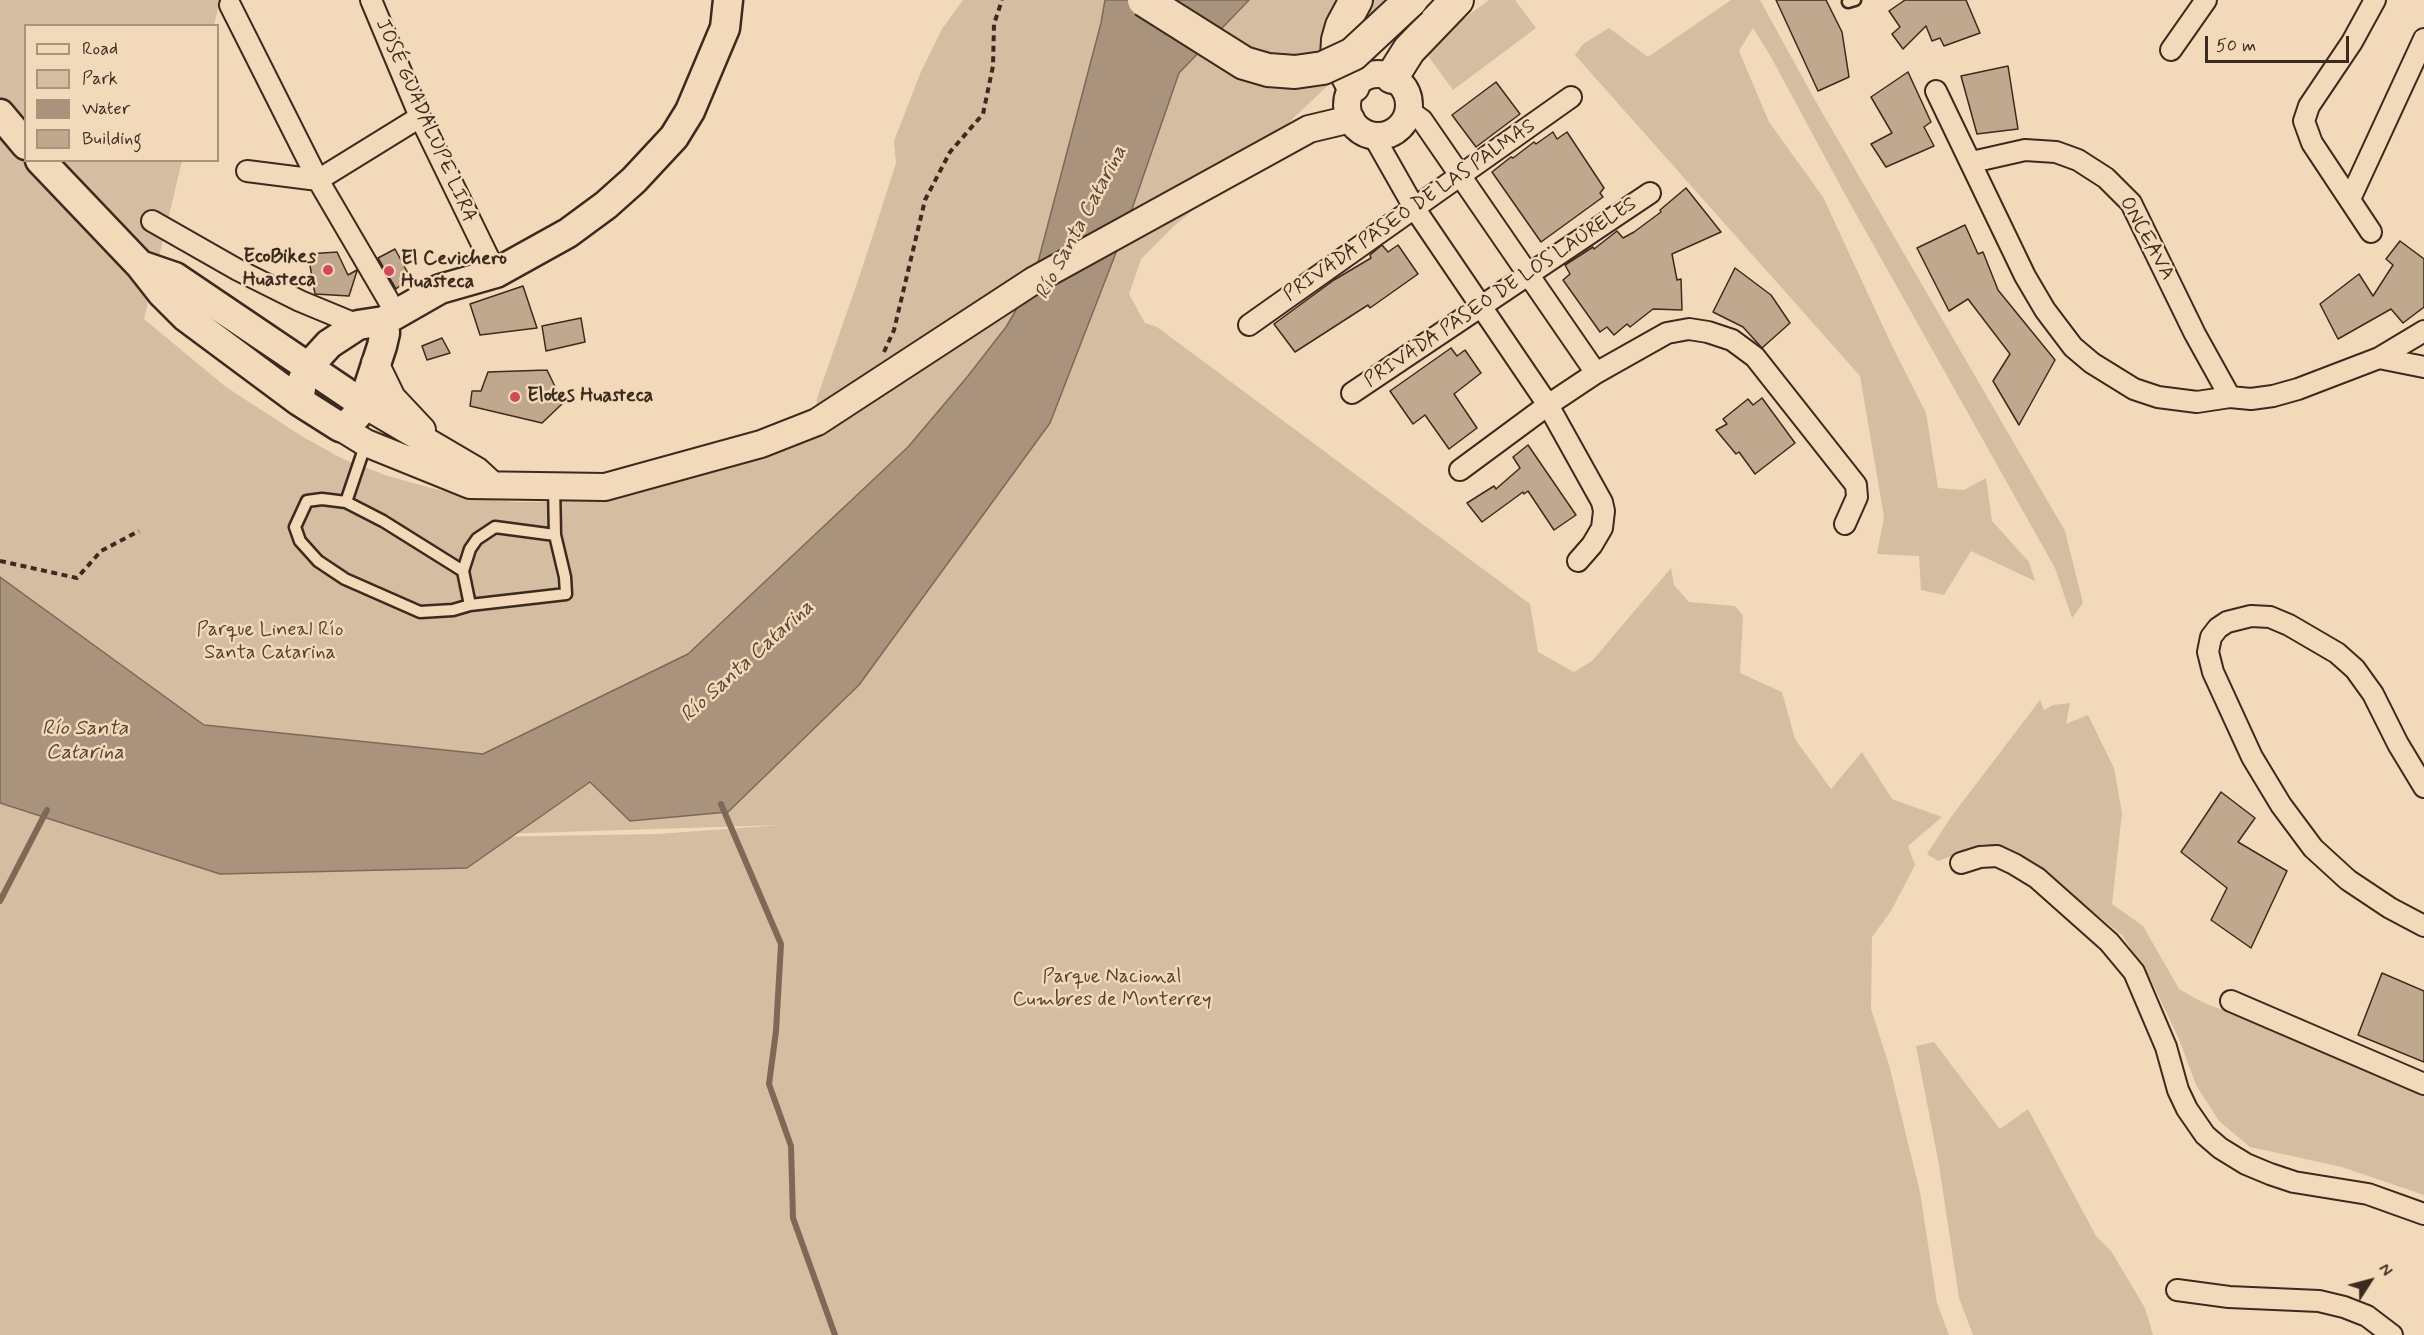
<!DOCTYPE html>
<html>
<head>
<meta charset="utf-8">
<style>
	body { margin:0 }
	#map { position:relative; width:2424px; height:1335px; overflow:hidden; background:#f2d9b9; font-family:Mynerve,sans-serif }
	canvas { display:block }
	.legend { position:absolute; left:24px; top:24px; width:195px; height:138px; box-sizing:border-box; background:#f2d9b9; border:2px solid #a9937b; margin:0; padding:8px 10px; list-style:none; font-size:18px; color:#3b2a1e }
	.legend li { display:flex; align-items:center; gap:12px; height:30px }
	.legend b { width:30px; border:2px solid #a9937b }
	.north { position:absolute; left:2340px; top:1251px; width:60px; height:60px; -webkit-text-stroke:4px #f2d9b9; paint-order:stroke; rotate:54deg; font-size:16px; font-weight:700; line-height:24px; text-align:center; color:#3b2a1e }
	.north::after { content:''; display:block; margin:auto; width:21px; height:27px; background:#3b2a1e; clip-path:polygon(50% 0,100% 100%,50% 72%,0 100%) }
	.scale { position:absolute; left:2205px; top:36px; width:144px; height:27px; box-sizing:border-box; border:3px solid #3b2a1e; border-top:0; padding-left:8px; font-size:18px; line-height:21px; white-space:nowrap; color:#3b2a1e; -webkit-text-stroke:4px #f2d9b9; paint-order:stroke }
</style>
</head>
<body>
<div id="map">
<canvas width="2424" height="1335"></canvas>
<ul class="legend">
<li><b style="height:8px;background:#f2d9b9"></b>Road</li>
<li><b style="height:16px;background:#d4bda0"></b>Park</li>
<li><b style="height:16px;background:#aa937c"></b>Water</li>
<li><b style="height:16px;background:#bfa88e"></b>Building</li>
</ul>
<div class="north">N</div>
<div class="scale">50 m</div>
</div>
<script>
const context = document.querySelector('canvas').getContext('2d');
context.lineJoin = 'round';
function fillPath(path, color) { context.fillStyle = color; context.fill(path, 'evenodd'); }
const shape = rows => new Path2D(rows.map(r => 'M' + r).join(''));
function stroke(path, color, width, dash) { context.strokeStyle = color; context.lineWidth = width; context.lineCap = dash ? 'butt' : 'round'; context.setLineDash(dash || []); context.stroke(path); }
function write(font, color, halo, rows, align = 'center') {
  context.font = font + ' Mynerve,sans-serif'; context.lineWidth = 5; context.setLineDash([]); context.textBaseline = 'middle'; context.strokeStyle = halo; context.fillStyle = color; for (const [text, x, y, turn = 0] of rows) {
    context.save(); context.translate(x, y); context.rotate((+turn || 0) * Math.PI / 180); context.textAlign = isNaN(turn) ? turn : align; if (halo) context.strokeText(text, 0, 0); context.fillText(text, 0, 0); context.restore();
  }
}
fillPath(shape([
	[0,0,220,0,214,25,26,26,26,160,182,161,144,319,226,387,303,437,343,459,388,476,435,489,481,499,517,502,549,502,587,497,815,429,817,398,862,269,896,163,894,141,920,74,942,29,963,0,1418,0,1225,183,1173,227,1141,259,1129,294,1145,323,1157,327,1530,604,1538,652,1574,672,1592,661,1671,568,1674,585,1689,602,1735,606,1743,616,1740,673,1782,692,1795,739,1831,789,1862,752,1892,799,1942,817,1908,846,1915,865,1891,911,1872,937,1871,1009,1889,1065,1920,1192,1937,1303,1949,1335,0,1335],
	[781,825,658,834,308,840],
	[1489,0,1515,0,1536,28,1453,90,1423,49],
	[1731,0,1760,0,1816,102,2065,531,2083,603,2072,618,2055,568,1847,198,1771,57,1753,28,1739,51,1769,122,1823,197,1893,348,1926,413,1938,488,1964,490,1986,478,1992,521,2029,562,2035,581,1971,551,1944,595,1921,590,1919,556,1877,554,1884,517,1860,376,1575,55,1583,44,1609,28,1648,57],
	[2040,700,2044,710,2053,705,2070,703,2066,724,2088,715,2114,768,2122,813,2112,904,2143,926,2179,989,2202,1002,2313,1045,2424,1093,2424,1195,2342,1167,2250,1147,2219,1121,2196,1085,2179,1039,2151,980,2122,935,2027,859,1984,844,1938,861,1927,854,1951,817],
	[1934,1042,2000,1129,2028,1109,2096,1236,2111,1251,2145,1308,2153,1335,1973,1335,1959,1298,1939,1165,1916,1046]
]), '#d4bda0');
const water = shape([
	[1105,0,1249,0,1179,73,1124,232,1050,423,859,685,728,812,630,821,590,782,467,868,220,874,0,803,0,577,204,725,483,754,688,654,908,447,968,376,1006,327,1033,281,1101,23,1105,0]
]);
fillPath(water, '#aa937c');
stroke(water, '#7e6956', 1.5);
stroke(shape([
	[721,804,781,944,776,1031,769,1084,791,1146,793,1218,835,1335],
	[0,901,47,810]
]), '#7e6956', 6);
const building = shape([
	[1776,0,1826,0,1842,32,1849,77,1818,91,1776,0],
	[1905,0,1966,0,1980,33,1944,46,1940,38,1932,41,1926,26,1903,49,1892,34,1900,27,1889,11,1905,0],
	[2008,66,2018,129,1977,134,1961,76,2008,66],
	[1908,72,1931,122,1924,127,1934,146,1886,167,1871,144,1892,133,1871,97,1908,72],
	[1496,82,1520,114,1476,147,1452,115,1496,82],
	[1553,132,1557,139,1567,132,1604,188,1600,193,1603,197,1541,242,1492,172,1511,157,1513,158,1534,142,1536,144,1553,132],
	[1686,188,1721,232,1672,254,1677,280,1681,279,1682,310,1653,309,1630,327,1627,324,1614,335,1607,327,1600,332,1563,280,1570,274,1565,265,1593,247,1594,249,1617,231,1623,238,1634,232,1661,212,1660,210,1686,188],
	[1965,225,1978,254,1983,252,1998,290,2055,360,2019,425,1993,381,2010,354,1968,299,1949,311,1917,248,1965,225],
	[2400,241,2424,259,2424,307,2403,323,2391,309,2338,339,2320,304,2359,274,2373,296,2393,265,2386,259,2400,241],
	[1382,245,1388,252,1398,245,1418,274,1370,308,1368,305,1295,352,1274,324,1334,280,1371,258,1370,255,1382,245],
	[395,249,410,277,396,289,378,258,395,249],
	[337,252,348,275,357,270,357,271,349,296,315,294,308,254,337,252],
	[1735,268,1771,295,1790,323,1762,348,1743,327,1713,312,1735,268],
	[523,286,537,328,480,335,470,304,523,286],
	[581,318,585,342,546,351,542,326,581,318],
	[442,338,450,353,427,360,422,346,442,338],
	[1451,348,1457,356,1465,350,1481,373,1454,394,1477,428,1449,449,1425,415,1413,424,1390,391,1451,348],
	[547,370,563,403,542,423,470,406,472,391,481,391,488,372,547,370],
	[1762,398,1795,443,1755,474,1739,452,1736,454,1716,430,1727,424,1723,419,1748,399,1753,405,1762,398],
	[1528,445,1576,515,1554,530,1528,491,1524,494,1523,492,1482,522,1467,503,1494,486,1496,489,1520,468,1513,457,1528,445],
	[2221,792,2255,818,2238,842,2287,871,2251,948,2211,920,2227,888,2181,852,2221,792],
	[2382,973,2424,991,2424,1062,2358,1035,2382,973]
]);
fillPath(building, '#bfa88e');
stroke(building, '#3b2a1e', 1.5);
const service = shape([
	[1848,2,1855,0],
	[346,502,366,443],
	[463,571,383,521,346,502,322,499,307,501,295,527,300,541,318,561,345,579,420,612,453,610,470,605,566,594,565,577,555,535,554,486],
	[470,605,463,571,470,549,477,539,495,527,555,535]
]);
const minor = shape([
	[371,0,420,117,496,273],
	[230,5,318,180,397,315],
	[2171,50,2206,0],
	[1936,91,2025,276,2045,310,2073,347,2092,363,2134,389,2158,397,2197,402,2230,397,2251,399,2273,396,2298,389,2379,358,2424,331],
	[1408,110,1422,120,1596,373],
	[1373,135,1415,209,1548,405,1460,470],
	[1972,162,2025,150,2056,152,2078,160,2106,178,2131,203,2195,334,2230,397],
	[247,171,318,180,420,117],
	[2350,199,2424,39],
	[152,221,238,270,300,301,358,325],
	[2371,232,2312,143,2304,121,2309,106,2352,42,2375,0],
	[1249,325,1571,97],
	[2379,358,2424,367],
	[1352,393,1650,193],
	[1578,561,1592,545,1602,528,1604,511,1602,502,1548,405,1596,373,1667,333,1689,329,1708,332,1732,340,1755,357,1856,485,1857,497,1845,524],
	[2424,787,2398,744,2373,694,2355,669,2337,653,2289,625,2270,617,2251,616,2227,622,2218,628,2211,637,2208,652,2213,672,2252,757,2281,805,2313,848,2348,880,2390,908,2424,926],
	[1961,863,1980,857,1997,856,2014,864,2037,878,2109,942,2134,972,2166,1047,2178,1090,2187,1109,2205,1135,2220,1148,2246,1164,2270,1174,2294,1182,2368,1194,2424,1214],
	[2231,1001,2424,1084],
	[2177,1290,2229,1297,2319,1301,2344,1307,2367,1316,2392,1335]
]);
const tertiary = shape([
	'1347 105a31 31 0 1 1 62 0a31 31 0 1 1-62 0Z',
	[375,363,392,398,422,430],
	[363,404,477,471,489,482],
	[340,427,366,443,470,485,605,487,761,444,817,422,1033,281,1220,178,1309,129,1351,119]
]);
const secondary = shape([
	[0,114,26,145],
	[40,160,140,265,162,293,186,317,299,401,340,427,349,423,357,415,363,404,382,346,385,333,384,321],
	[140,265,175,277,363,404],
	[299,401,302,382,308,367,329,344,358,325,384,321,440,289,496,273,568,233,606,205,634,180,674,137,690,111,725,28,728,0]
]);
const primary = shape([
	[1392,77,1409,50,1457,0],
	[1353,86,1337,56,1338,40,1342,26,1356,0]
]);
stroke(service, '#3b2a1e', 15);
stroke(minor, '#3b2a1e', 24);
stroke(tertiary, '#3b2a1e', 30);
stroke(secondary, '#3b2a1e', 33);
stroke(primary, '#3b2a1e', 36);
stroke(shape([
	[884,352,894,330,925,200,950,152,983,114,993,66,994,24,1002,0],
	[0,561,77,578,101,551,139,531]
]), '#3b2a1e', 4, [6, 4.5]);
stroke(service, '#f2d9b9', 10);
stroke(minor, '#f2d9b9', 20);
stroke(tertiary, '#f2d9b9', 26);
stroke(secondary, '#f2d9b9', 28);
stroke(primary, '#f2d9b9', 32);
const primaryBridge = shape([
	[1144,0,1244,63,1268,70,1295,72,1323,68,1353,54,1411,0]
]);
stroke(primaryBridge, '#3b2a1e', 36, []);
stroke(primaryBridge, '#f2d9b9', 32);
for (const [x, y, r, color] of [
	[328,270,6,"#d1495b"],
	[389,271,6,"#d1495b"],
	[515,397,6,"#d1495b"]
]) { const dot = new Path2D(); dot.arc(x, y, r, 0, 2 * Math.PI); context.fillStyle = color; context.fill(dot); stroke(dot, '#f2d9b9', 2); }
write('20px', '#3b2a1e', '#f2d9b9', [
	["JOSÉ GUADALUPE LIRA",425,121,66],
	["PRIVADA PASEO DE LAS PALMAS",1410,211,-35],
	["ONCEAVA",2146,239,61],
	["PRIVADA PASEO DE LOS LAURELES",1501,293,-34]
]);
write('bold 20px', '#3b2a1e', '#f2d9b9', [
	["EcoBikes",316,258,"right"],
	["Huasteca",316,281,"right"],
	["El Cevichero",401,260],
	["Huasteca",401,283],
	["Elotes Huasteca",527,397]
], 'left');
write('20px', '#524032', '#f2d9b9', [
	["Parque Lineal Río",270,631],
	["Santa Catarina",270,654],
	["Parque Nacional",1112,978],
	["Cumbres de Monterrey",1112,1001]
]);
write('italic 21px', '#574436', '#f2d9b9', [
	["Río Santa Catarina",1082,223,-62],
	["Río Santa Catarina",748,662,-42],
	["Río Santa",85,730],
	["Catarina",85,754]
]);
</script>
</body>
</html>
